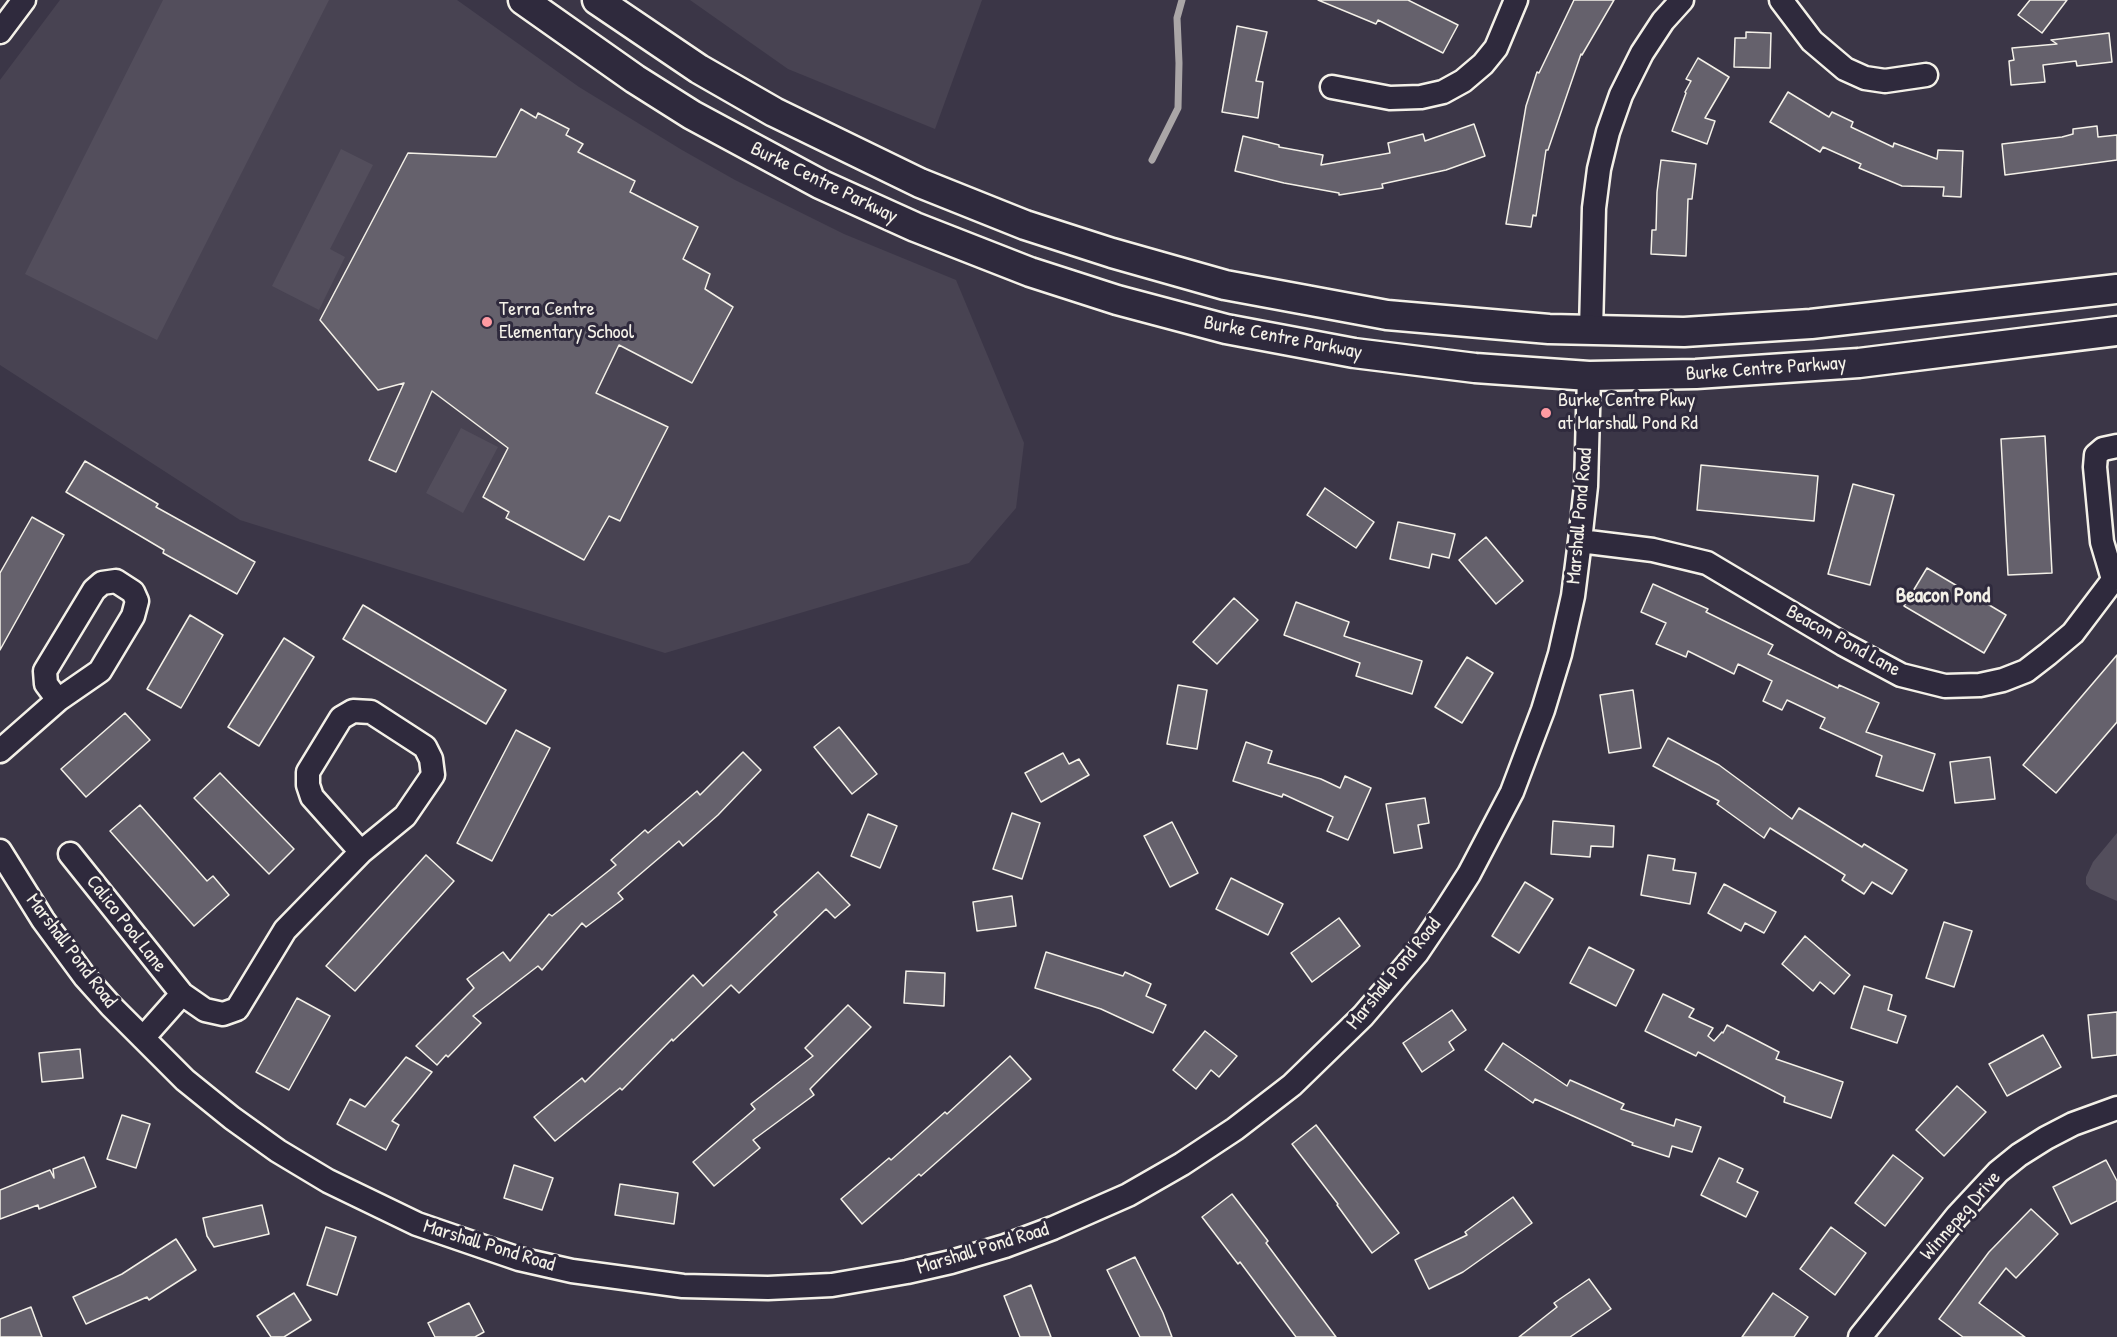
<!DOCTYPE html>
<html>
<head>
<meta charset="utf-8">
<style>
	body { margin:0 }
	canvas { display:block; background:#3b3647 }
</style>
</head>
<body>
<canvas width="2117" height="1337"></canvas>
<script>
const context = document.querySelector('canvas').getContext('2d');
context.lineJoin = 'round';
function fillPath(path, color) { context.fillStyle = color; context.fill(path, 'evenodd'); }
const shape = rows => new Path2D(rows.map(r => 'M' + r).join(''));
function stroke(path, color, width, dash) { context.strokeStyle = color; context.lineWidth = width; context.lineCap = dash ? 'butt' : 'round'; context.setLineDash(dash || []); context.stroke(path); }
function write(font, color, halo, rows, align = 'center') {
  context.font = font + ' "Patrick Hand",sans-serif'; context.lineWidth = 6; context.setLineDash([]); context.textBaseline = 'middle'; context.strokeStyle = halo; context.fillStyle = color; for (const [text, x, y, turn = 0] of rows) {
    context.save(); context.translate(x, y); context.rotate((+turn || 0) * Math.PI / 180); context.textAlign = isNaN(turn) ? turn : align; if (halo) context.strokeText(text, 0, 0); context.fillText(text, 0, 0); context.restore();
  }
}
fillPath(shape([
	[60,0,457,0,579,87,682,150,735,180,844,234,956,280,1024,443,1016,508,969,563,665,653,240,520,0,365,0,80],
	[690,0,982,0,935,129,788,69]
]), '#484352');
fillPath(shape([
	[163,0,329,0,157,340,25,274],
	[341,149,373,165,330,249,345,257,319,310,272,286],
	[461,428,498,447,463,513,426,493],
	[2117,833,2117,901,2090,889,2086,884,2086,877,2093,862]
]), '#534e5c');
stroke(shape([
	[1152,160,1178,108,1179,63,1177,18,1182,0]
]), '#aaa6a7', 7);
const building = shape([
	[1318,0,1408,0,1458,25,1443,53,1378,20,1376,24,1318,0],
	[1574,0,1614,0,1582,55,1581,54,1548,150,1546,150,1536,216,1533,215,1531,227,1506,224,1526,106,1537,72,1539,73,1574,0],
	[2030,0,2067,0,2042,33,2018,15,2030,0],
	[1237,26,1267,32,1256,81,1263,82,1258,118,1222,112,1237,26],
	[1746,32,1771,33,1770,68,1734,67,1735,38,1746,38,1746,32],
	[2109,33,2112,62,2077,66,2076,61,2043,65,2045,82,2011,85,2009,61,2014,60,2012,48,2057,44,2051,40,2109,33],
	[1698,58,1729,77,1705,118,1715,121,1707,144,1672,131,1686,93,1685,92,1691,81,1686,79,1698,58],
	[1788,92,1829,117,1832,112,1853,122,1851,127,1893,147,1894,143,1937,159,1938,150,1963,151,1961,197,1943,196,1944,187,1902,186,1859,168,1861,164,1823,147,1820,152,1770,122,1788,92],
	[521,109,536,118,538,113,569,129,566,135,583,144,578,152,635,181,630,192,698,227,683,259,710,274,705,289,733,307,692,383,619,345,596,393,668,427,620,521,609,516,584,560,506,518,509,512,483,497,508,448,432,391,396,472,369,460,404,383,378,390,320,320,408,153,496,157,521,109],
	[1474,124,1485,156,1446,170,1382,184,1383,188,1339,195,1339,193,1284,183,1235,171,1243,136,1279,145,1279,147,1323,155,1321,165,1390,153,1388,143,1423,134,1425,141,1474,124],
	[2097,126,2098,137,2117,135,2117,160,2005,175,2002,144,2062,137,2073,134,2073,129,2097,126],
	[1661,160,1696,164,1692,199,1688,199,1686,256,1651,254,1652,230,1656,230,1657,192,1661,160],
	[2045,436,2052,573,2008,575,2001,439,2045,436],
	[85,461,158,504,156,507,255,562,237,594,163,553,164,550,66,492,85,461],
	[1701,465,1818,476,1814,521,1697,510,1701,465],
	[1853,484,1894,495,1870,585,1828,574,1853,484],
	[1325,488,1374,522,1356,548,1307,515,1325,488],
	[32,517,64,535,0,650,0,573,32,517],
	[1398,522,1455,534,1449,558,1432,554,1429,568,1390,559,1398,522],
	[1486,537,1523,581,1496,604,1459,560,1486,537],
	[1927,568,2006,615,1984,653,1904,606,1927,568],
	[1653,584,1708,609,1706,612,1773,645,1768,654,1838,688,1839,685,1879,703,1866,732,1935,754,1923,791,1876,776,1882,756,1820,728,1825,718,1787,700,1782,710,1763,701,1772,681,1738,664,1734,674,1688,651,1686,657,1656,644,1666,623,1641,612,1653,584],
	[1234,598,1258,620,1217,664,1193,642,1234,598],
	[1296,602,1349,622,1344,636,1422,661,1412,694,1356,676,1360,663,1284,635,1296,602],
	[363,605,506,690,486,724,343,639,363,605],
	[190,615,223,635,181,708,147,689,190,615],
	[284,638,314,657,259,746,228,727,284,638],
	[2117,655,2117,722,2056,793,2023,765,2117,655],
	[1467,657,1493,673,1462,723,1435,707,1467,657],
	[1178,685,1207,690,1197,749,1167,744,1178,685],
	[1633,690,1641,748,1609,753,1600,695,1633,690],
	[125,713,150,740,86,797,61,769,125,713],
	[839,727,877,774,852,794,814,747,839,727],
	[516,730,550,748,492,861,457,843,516,730],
	[1668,738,1719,765,1792,819,1799,808,1862,847,1864,844,1907,870,1892,894,1872,882,1864,894,1842,880,1845,875,1770,828,1764,838,1717,804,1719,801,1653,766,1668,738],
	[1246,742,1272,751,1268,763,1321,779,1340,788,1345,776,1371,788,1348,840,1327,831,1333,817,1283,794,1282,797,1233,781,1246,742],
	[743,752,761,770,718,815,683,846,679,841,618,893,623,899,586,927,582,923,542,970,538,966,473,1016,481,1023,448,1057,446,1055,437,1065,416,1046,474,988,467,979,503,952,510,961,549,914,552,916,616,865,611,860,645,830,648,833,697,791,700,795,743,752],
	[1063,753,1069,764,1079,759,1089,775,1041,802,1025,773,1063,753],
	[1990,757,1995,799,1955,803,1950,762,1990,757],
	[220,773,294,849,269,874,194,798,220,773],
	[1425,798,1429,823,1418,825,1422,848,1394,853,1386,804,1425,798],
	[140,805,207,881,213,876,229,895,194,926,110,831,140,805],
	[1012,813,1040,823,1022,879,993,869,1012,813],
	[868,814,897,826,880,868,851,856,868,814],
	[1553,821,1614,826,1613,847,1591,846,1590,857,1551,854,1553,821],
	[1172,822,1198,873,1170,887,1144,836,1172,822],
	[426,855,454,881,355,991,326,966,426,855],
	[1648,855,1675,859,1673,870,1696,873,1690,904,1641,895,1648,855],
	[818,872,850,905,835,918,826,909,739,993,731,985,673,1041,672,1039,622,1090,620,1088,555,1141,534,1117,582,1078,585,1082,693,975,703,986,777,915,774,912,818,872],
	[1231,878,1283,904,1268,935,1216,909,1231,878],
	[1525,882,1553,899,1519,953,1492,936,1525,882],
	[1724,884,1776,912,1764,933,1745,923,1741,931,1708,913,1724,884],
	[1012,896,1016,926,977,931,973,902,1012,896],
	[1339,918,1360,946,1312,982,1291,953,1339,918],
	[1944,922,1972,931,1954,987,1926,978,1944,922],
	[1805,936,1850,975,1834,994,1820,982,1813,991,1782,964,1805,936],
	[1589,947,1634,970,1616,1006,1570,983,1589,947],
	[1046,952,1123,976,1125,972,1151,984,1146,996,1166,1005,1153,1033,1101,1009,1035,988,1046,952],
	[906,971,945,973,944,1006,904,1003,906,971],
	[1864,986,1892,995,1888,1010,1906,1016,1897,1043,1851,1028,1864,986],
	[1663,994,1694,1009,1689,1017,1713,1028,1708,1036,1714,1041,1722,1032,1723,1033,1727,1025,1779,1052,1776,1059,1843,1082,1831,1118,1784,1102,1785,1097,1698,1052,1696,1056,1645,1031,1663,994],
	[297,998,330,1016,289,1090,256,1072,297,998],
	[848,1005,871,1027,810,1089,814,1095,753,1140,760,1148,714,1186,693,1162,755,1109,751,1104,813,1056,805,1048,848,1005],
	[1452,1010,1466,1030,1449,1042,1454,1050,1422,1072,1403,1043,1452,1010],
	[2117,1012,2117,1055,2092,1058,2088,1015,2117,1012],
	[1205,1031,1237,1056,1219,1077,1211,1070,1196,1089,1173,1070,1205,1031],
	[2043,1035,2061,1067,2007,1096,1989,1064,2043,1035],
	[1503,1043,1567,1086,1570,1080,1624,1104,1621,1109,1674,1126,1676,1119,1701,1127,1692,1152,1672,1146,1669,1157,1632,1145,1633,1143,1535,1099,1533,1103,1485,1070,1503,1043],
	[80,1049,83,1078,42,1082,39,1053,80,1049],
	[1010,1056,1031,1079,921,1176,919,1174,862,1224,841,1199,889,1158,891,1160,945,1112,947,1114,1010,1056],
	[406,1057,432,1072,392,1121,399,1125,386,1150,337,1124,350,1099,365,1107,406,1057],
	[1957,1086,1986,1112,1944,1156,1916,1130,1957,1086],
	[122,1115,150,1124,136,1168,107,1159,122,1115],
	[1316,1125,1399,1233,1372,1253,1337,1205,1338,1204,1292,1144,1316,1125],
	[1893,1155,1923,1178,1885,1226,1855,1203,1893,1155],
	[84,1157,96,1187,39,1209,38,1205,0,1219,0,1190,50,1170,54,1178,53,1169,84,1157],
	[1719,1158,1743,1169,1737,1182,1758,1192,1746,1217,1701,1195,1719,1158],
	[2106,1160,2117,1181,2117,1201,2071,1224,2053,1187,2106,1160],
	[514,1165,553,1178,542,1210,504,1198,514,1165],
	[620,1184,678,1193,674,1224,615,1215,620,1184],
	[1232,1194,1268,1241,1266,1243,1336,1337,1296,1337,1240,1262,1238,1264,1202,1217,1232,1194],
	[1513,1197,1532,1223,1463,1272,1429,1289,1415,1260,1467,1235,1465,1232,1513,1197],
	[262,1205,269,1234,214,1247,207,1236,203,1218,262,1205],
	[2031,1209,2058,1234,2016,1278,2006,1268,1979,1303,2025,1337,1963,1337,1939,1319,1989,1252,2031,1209],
	[326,1227,356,1237,337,1295,307,1285,326,1227],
	[1831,1227,1866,1253,1835,1295,1800,1269,1831,1227],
	[176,1239,196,1270,149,1300,147,1297,86,1324,73,1297,122,1274,176,1239],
	[1135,1257,1163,1313,1172,1337,1140,1337,1107,1270,1135,1257],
	[1589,1279,1611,1309,1570,1337,1519,1337,1557,1307,1554,1303,1589,1279],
	[1031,1285,1051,1337,1020,1337,1004,1296,1031,1285],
	[294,1293,311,1320,284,1337,271,1337,257,1316,294,1293],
	[1773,1293,1808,1317,1794,1337,1742,1337,1773,1293],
	[469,1303,484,1332,475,1337,435,1337,428,1323,469,1303],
	[31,1307,42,1337,0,1337,0,1319,31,1307]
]);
fillPath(building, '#65616c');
stroke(building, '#f4f1e8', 1.5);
const minor = shape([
	[1781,0,1812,41,1845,69,1865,78,1885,81,1926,75],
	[0,32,24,0],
	[1332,87,1390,98,1421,97,1443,92,1463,81,1483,64,1496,48,1516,0],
	[1591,331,1594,208,1599,169,1608,132,1621,95,1642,53,1663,21,1682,0],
	[1580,541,1653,550,1707,563,1843,644,1901,675,1945,686,1980,685,2003,680,2026,671,2048,654,2073,633,2117,575],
	[2113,579,2102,542,2095,467,2096,455,2103,449,2117,446],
	[0,751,58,700,100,671,133,616,137,601,133,592,116,581,102,583,94,590,45,671,46,684,58,700],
	[0,851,43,920,85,977,111,1006,185,1080,232,1118,278,1151,328,1181,417,1224,519,1259,572,1271,683,1286,768,1288,832,1285,907,1272,951,1262,1005,1246,1053,1228,1128,1195,1182,1164,1235,1129,1292,1085,1363,1016,1417,953,1446,910,1469,874,1512,792,1543,710,1560,654,1573,596,1580,541,1586,486,1589,376],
	[70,854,182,994],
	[143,1038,182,994,205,1010,223,1014,237,1009,285,930,361,852,312,797,308,785,308,772,341,718,353,711,371,712,425,747,431,759,433,775,405,816,361,852],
	[1860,1337,1957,1216,1998,1172,2019,1155,2046,1138,2073,1124,2117,1108]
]);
const major = shape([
	[523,0,635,79,692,115,820,184,915,227,1030,272,1117,300,1226,329,1354,353,1475,368,1589,376,1696,374,1859,363,2117,331],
	[597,0,699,69,774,112,920,183,1025,225,1112,253,1225,285,1387,315,1549,329,1684,332,1811,324,2117,289]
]);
stroke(minor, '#f4f1e8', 27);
stroke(major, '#f4f1e8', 33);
stroke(minor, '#2f2a3d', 22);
stroke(major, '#2f2a3d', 28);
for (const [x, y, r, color] of [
	[487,322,6,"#ff9aa2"],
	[1546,413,6,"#ff9aa2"]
]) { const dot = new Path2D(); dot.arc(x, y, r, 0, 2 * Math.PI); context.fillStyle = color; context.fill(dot); stroke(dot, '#2f2a3d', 2); }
write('20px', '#f4f1e8', '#2f2a3d', [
	["Burke Centre Parkway",824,183,26],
	["Burke Centre Parkway",1283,338,11],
	["Burke Centre Parkway",1766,369,-4],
	["Marshall Pond Road",1580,516,-85],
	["Beacon Pond Lane",1843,641,29],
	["Calico Pool Lane",126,924,52],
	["Marshall Pond Road",71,951,53],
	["Marshall Pond Road",1394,974,-51],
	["Winnepeg Drive",1961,1216,-49],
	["Marshall Pond Road",489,1246,17],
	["Marshall Pond Road",983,1249,-17]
]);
write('20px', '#f4f1e8', '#2f2a3d', [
	["Terra Centre",499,310],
	["Elementary School",499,333],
	["Burke Centre Pkwy",1558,401],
	["at Marshall Pond Rd",1558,424]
], 'left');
write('bold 21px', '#f4f1e8', '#2f2a3d', [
	["Beacon Pond",1943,596]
]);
</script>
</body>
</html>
